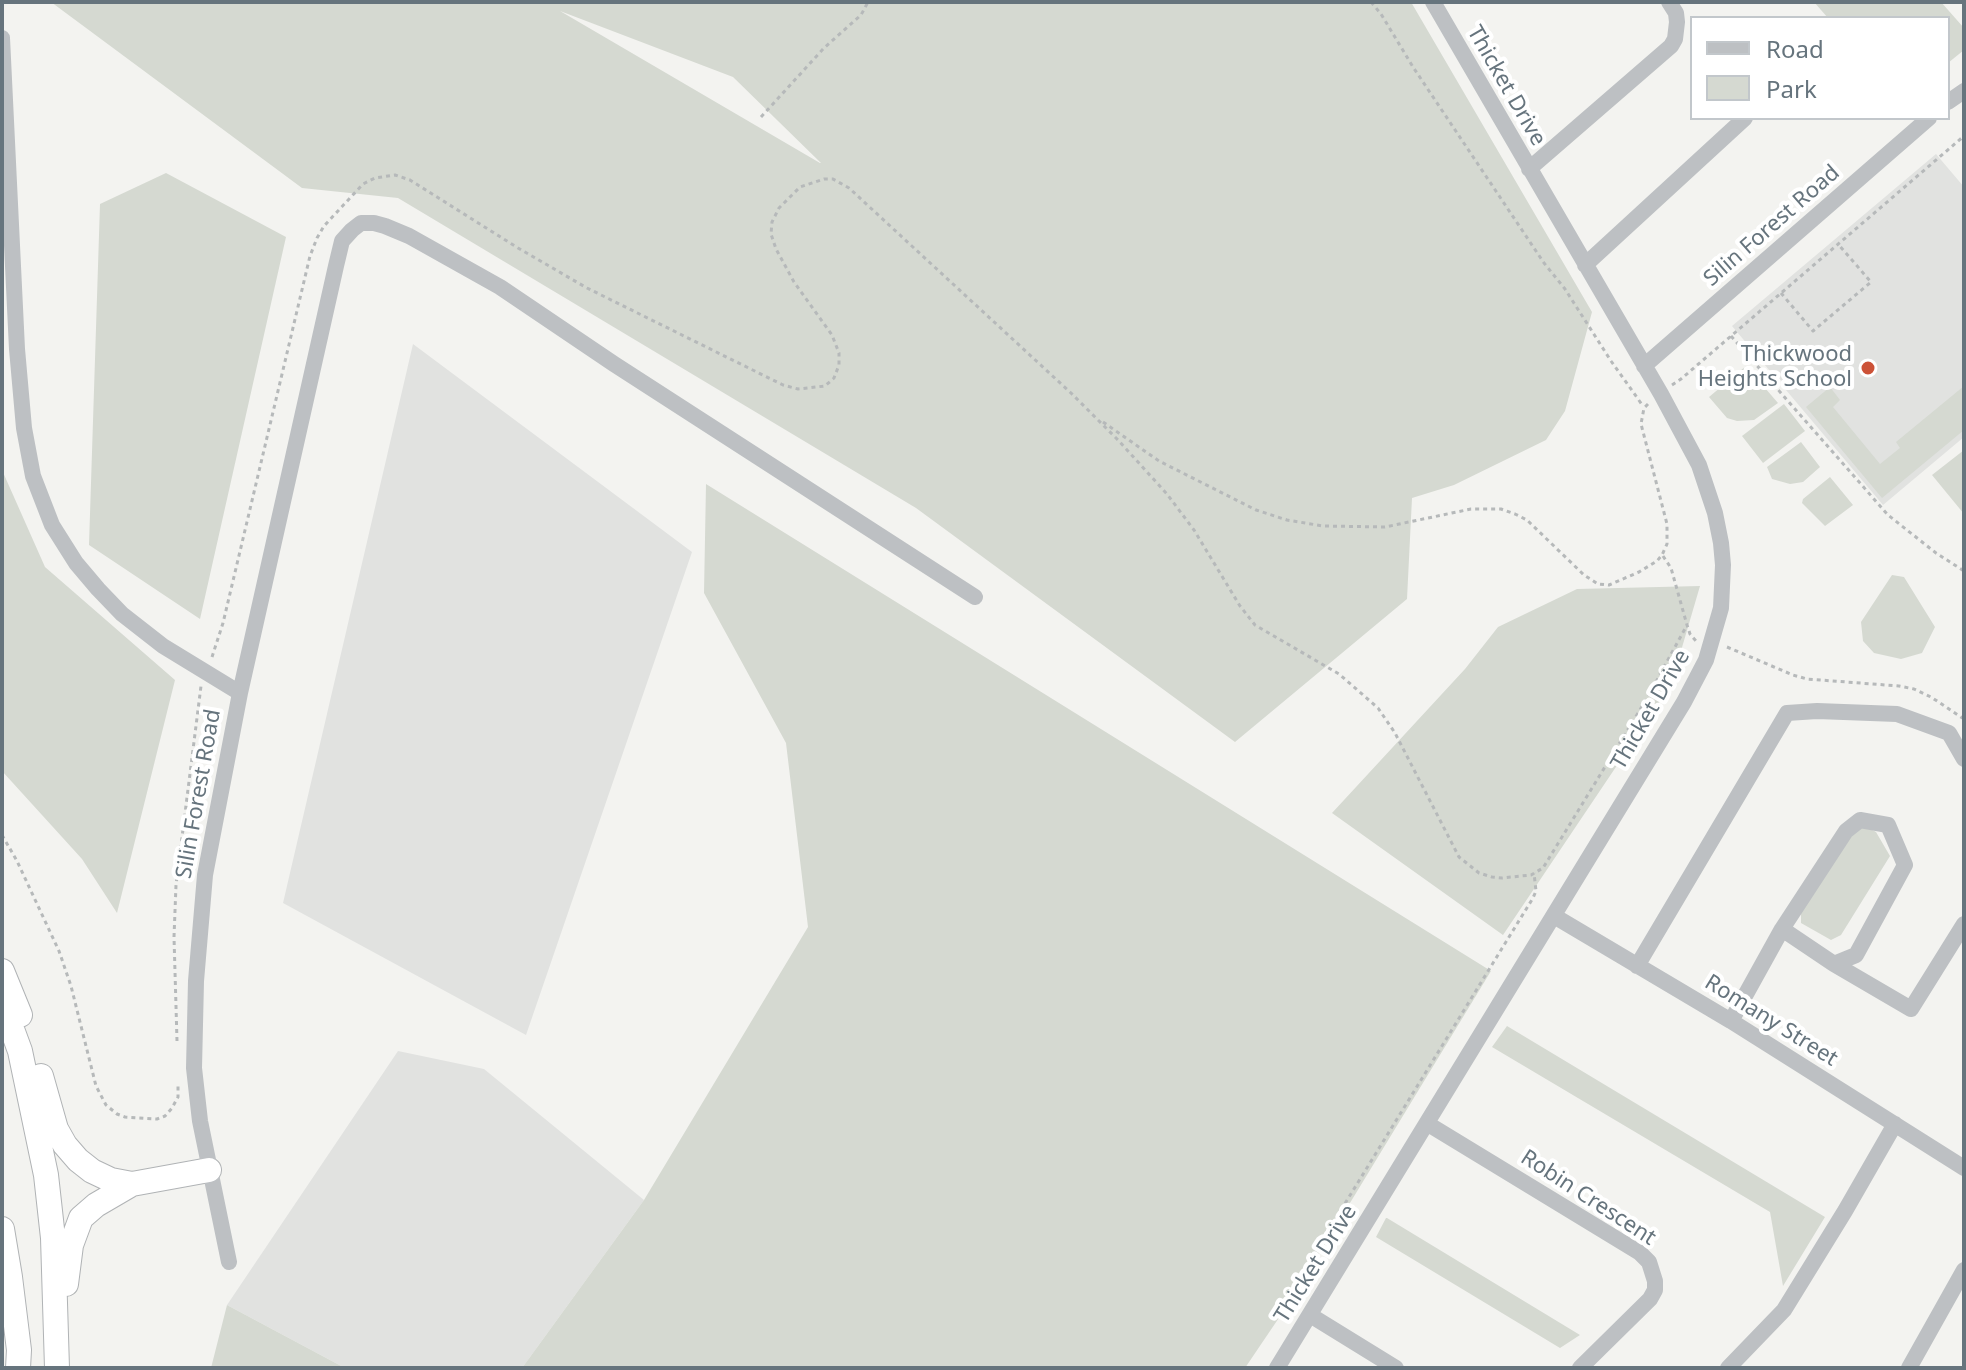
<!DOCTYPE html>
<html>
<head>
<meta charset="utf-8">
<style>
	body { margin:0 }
	#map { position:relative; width:1966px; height:1370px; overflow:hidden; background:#f3f3f0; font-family:"Noto Sans",sans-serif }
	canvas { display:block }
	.frame { position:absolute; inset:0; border:4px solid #66747d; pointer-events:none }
	.legend { position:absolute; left:1690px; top:16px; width:260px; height:104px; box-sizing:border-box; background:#fff; border:2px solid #c2c7cb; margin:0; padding:10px 14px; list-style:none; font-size:24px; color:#66747d }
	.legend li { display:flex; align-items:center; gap:16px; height:40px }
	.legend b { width:40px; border:2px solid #c2c7cb }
</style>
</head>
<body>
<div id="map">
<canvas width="1966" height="1370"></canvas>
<div class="frame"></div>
<ul class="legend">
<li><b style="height:10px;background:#bdc0c3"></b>Road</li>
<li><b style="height:22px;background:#d5d9d1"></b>Park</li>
</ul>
</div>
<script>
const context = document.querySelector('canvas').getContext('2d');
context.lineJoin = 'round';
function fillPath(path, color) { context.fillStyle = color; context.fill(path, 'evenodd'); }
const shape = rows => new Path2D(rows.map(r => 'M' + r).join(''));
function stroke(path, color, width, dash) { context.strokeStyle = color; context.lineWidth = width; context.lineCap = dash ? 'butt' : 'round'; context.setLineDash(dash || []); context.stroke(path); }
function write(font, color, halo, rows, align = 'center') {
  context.font = font + ' "Noto Sans",sans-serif'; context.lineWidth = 8; context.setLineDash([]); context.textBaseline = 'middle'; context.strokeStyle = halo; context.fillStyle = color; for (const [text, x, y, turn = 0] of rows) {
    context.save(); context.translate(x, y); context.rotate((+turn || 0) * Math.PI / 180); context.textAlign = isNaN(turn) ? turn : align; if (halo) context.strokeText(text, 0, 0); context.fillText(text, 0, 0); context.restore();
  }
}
fillPath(shape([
	[1936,154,1964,187,1964,437,1883,505,1732,326],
	[413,344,692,552,526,1035,283,903],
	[398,1051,484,1069,644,1200,522,1368,345,1368,227,1305]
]), '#e1e2e0');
fillPath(shape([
	[51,2,1411,2,1592,312,1565,411,1546,440,1454,485,1412,498,1407,599,1235,742,916,508,398,198,302,188],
	[560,11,733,77,821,163,820,163],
	[1814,2,1941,2,1964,28,1964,50,1948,63,1948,18,1828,18],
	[166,173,286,237,200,619,89,545,100,204],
	[1746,366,1778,403,1754,420,1737,421,1727,418,1709,397],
	[1964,386,1964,430,1882,498,1806,407,1830,387,1840,400,1833,407,1880,464,1900,448,1896,442],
	[1784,404,1805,431,1763,463,1742,436],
	[1801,442,1820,467,1803,482,1790,484,1772,479,1767,467],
	[1964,450,1964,514,1932,475],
	[2,470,45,567,175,680,117,913,82,859,2,771],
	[1830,477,1853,505,1825,526,1802,503,1803,499],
	[706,484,1491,971,1291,1300,1245,1368,522,1368,644,1200,808,927,786,743,704,593],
	[1892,575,1904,577,1935,627,1922,653,1901,659,1874,653,1863,641,1861,622],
	[1700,586,1671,685,1503,935,1332,813,1465,669,1498,627,1577,589],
	[1865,826,1876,832,1890,856,1841,935,1831,940,1801,923,1801,909,1853,831],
	[1507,1026,1825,1217,1783,1286,1770,1212,1492,1047],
	[1386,1218,1387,1218,1580,1335,1560,1348,1376,1237],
	[227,1305,345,1368,211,1368]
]), '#d5d9d1');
const highway = shape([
	[2,971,20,1015],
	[2,1002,20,1051,46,1175,53,1238,57,1368],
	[41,1076,56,1129,65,1145,78,1160,92,1171,111,1180,132,1184],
	[2,1229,10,1277,19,1350,18,1368],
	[66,1284,71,1245,81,1218,96,1205,132,1184,209,1170]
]);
stroke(highway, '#b0b3b5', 26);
stroke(shape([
	[1371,2,1381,14,1413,67,1544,263,1565,289,1611,361,1643,406],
	[761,117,824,48,861,15,868,2],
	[1781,293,1813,331,1871,282,1838,244],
	[1731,336,1888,515,1936,553,1964,571],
	[1672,385,1681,379,1964,136],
	[1103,422,1159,461,1256,510,1287,520,1323,526,1385,527,1471,509,1501,509,1515,514,1527,520,1584,575,1598,584,1609,585,1639,572,1657,561,1662,555,1667,544,1667,524,1641,424,1644,408,1648,404],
	[1663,556,1671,568,1687,625,1690,634,1696,641],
	[1727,647,1793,675,1807,679,1899,686,1914,689,1931,697,1964,719],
	[212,657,223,623,310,256,317,238,324,226,363,184,375,178,395,175,410,180,518,248,587,288,783,385,798,389,825,386,834,378,839,365,839,353,832,335,794,282,776,249,771,234,772,222,779,208,800,187,824,179,833,179,849,188,1071,393,1118,440,1167,494,1194,530,1240,606,1255,625,1339,674,1378,708,1395,733,1459,857,1479,873,1492,877,1502,878,1531,875,1543,868,1646,700,1687,625],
	[2,835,17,861,59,951,71,986,96,1086,106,1105,117,1114,125,1117,157,1119,165,1116,172,1108,178,1097,178,1084],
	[177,1041,174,937,176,885,201,686],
	[1287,1317,1306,1269,1317,1249,1533,898,1536,891,1534,873]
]), '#b6b9ba', 3, [4, 4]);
stroke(shape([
	[2,38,17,349,24,428,33,476,52,525,76,563,98,589,122,614,163,646,240,693],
	[1948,102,1964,91],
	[1529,169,1671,46,1675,39,1677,22,1676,13,1669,2],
	[1585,265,1745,118],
	[1644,366,1929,118],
	[1554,916,1731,1021,1964,1168],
	[1834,964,1911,1009,1964,924],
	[1637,966,1787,713,1817,711,1897,714,1949,733,1964,759],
	[1731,1021,1782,929,1846,831,1860,820,1888,825,1905,865,1856,955,1834,964,1782,929],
	[1428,1124,1640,1253,1649,1262,1655,1281,1655,1290,1650,1299,1580,1368],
	[229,1262,200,1121,194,1068,196,981,205,875,240,693,336,266,342,241,352,230,361,223,374,223,385,226,409,236,500,287,614,364,975,597],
	[1310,1315,1396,1368],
	[1277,1368,1684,702,1706,660,1721,608,1723,565,1721,543,1715,513,1699,465,1661,394,1433,2],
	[1728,1368,1784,1310,1845,1211,1895,1124],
	[1909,1368,1964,1270]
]), '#bdc0c3', 16);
stroke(highway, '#fff', 24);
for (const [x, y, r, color] of [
	[1868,368,8,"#cc5237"]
]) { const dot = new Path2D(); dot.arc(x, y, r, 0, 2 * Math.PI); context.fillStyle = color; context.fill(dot); stroke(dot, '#fff', 3); }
write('22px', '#66747d', '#fff', [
	["Thicket Drive",1506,86,60],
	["Silin Forest Road",1772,226,-41],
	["Thicket Drive",1651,710,-60],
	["Silin Forest Road",199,794,-80],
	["Romany Street",1771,1021,32],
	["Robin Crescent",1588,1198,33],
	["Thicket Drive",1316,1264,-58]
]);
write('22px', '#66747d', '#fff', [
	["Thickwood",1852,355],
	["Heights School",1852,380]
], 'right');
</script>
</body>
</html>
